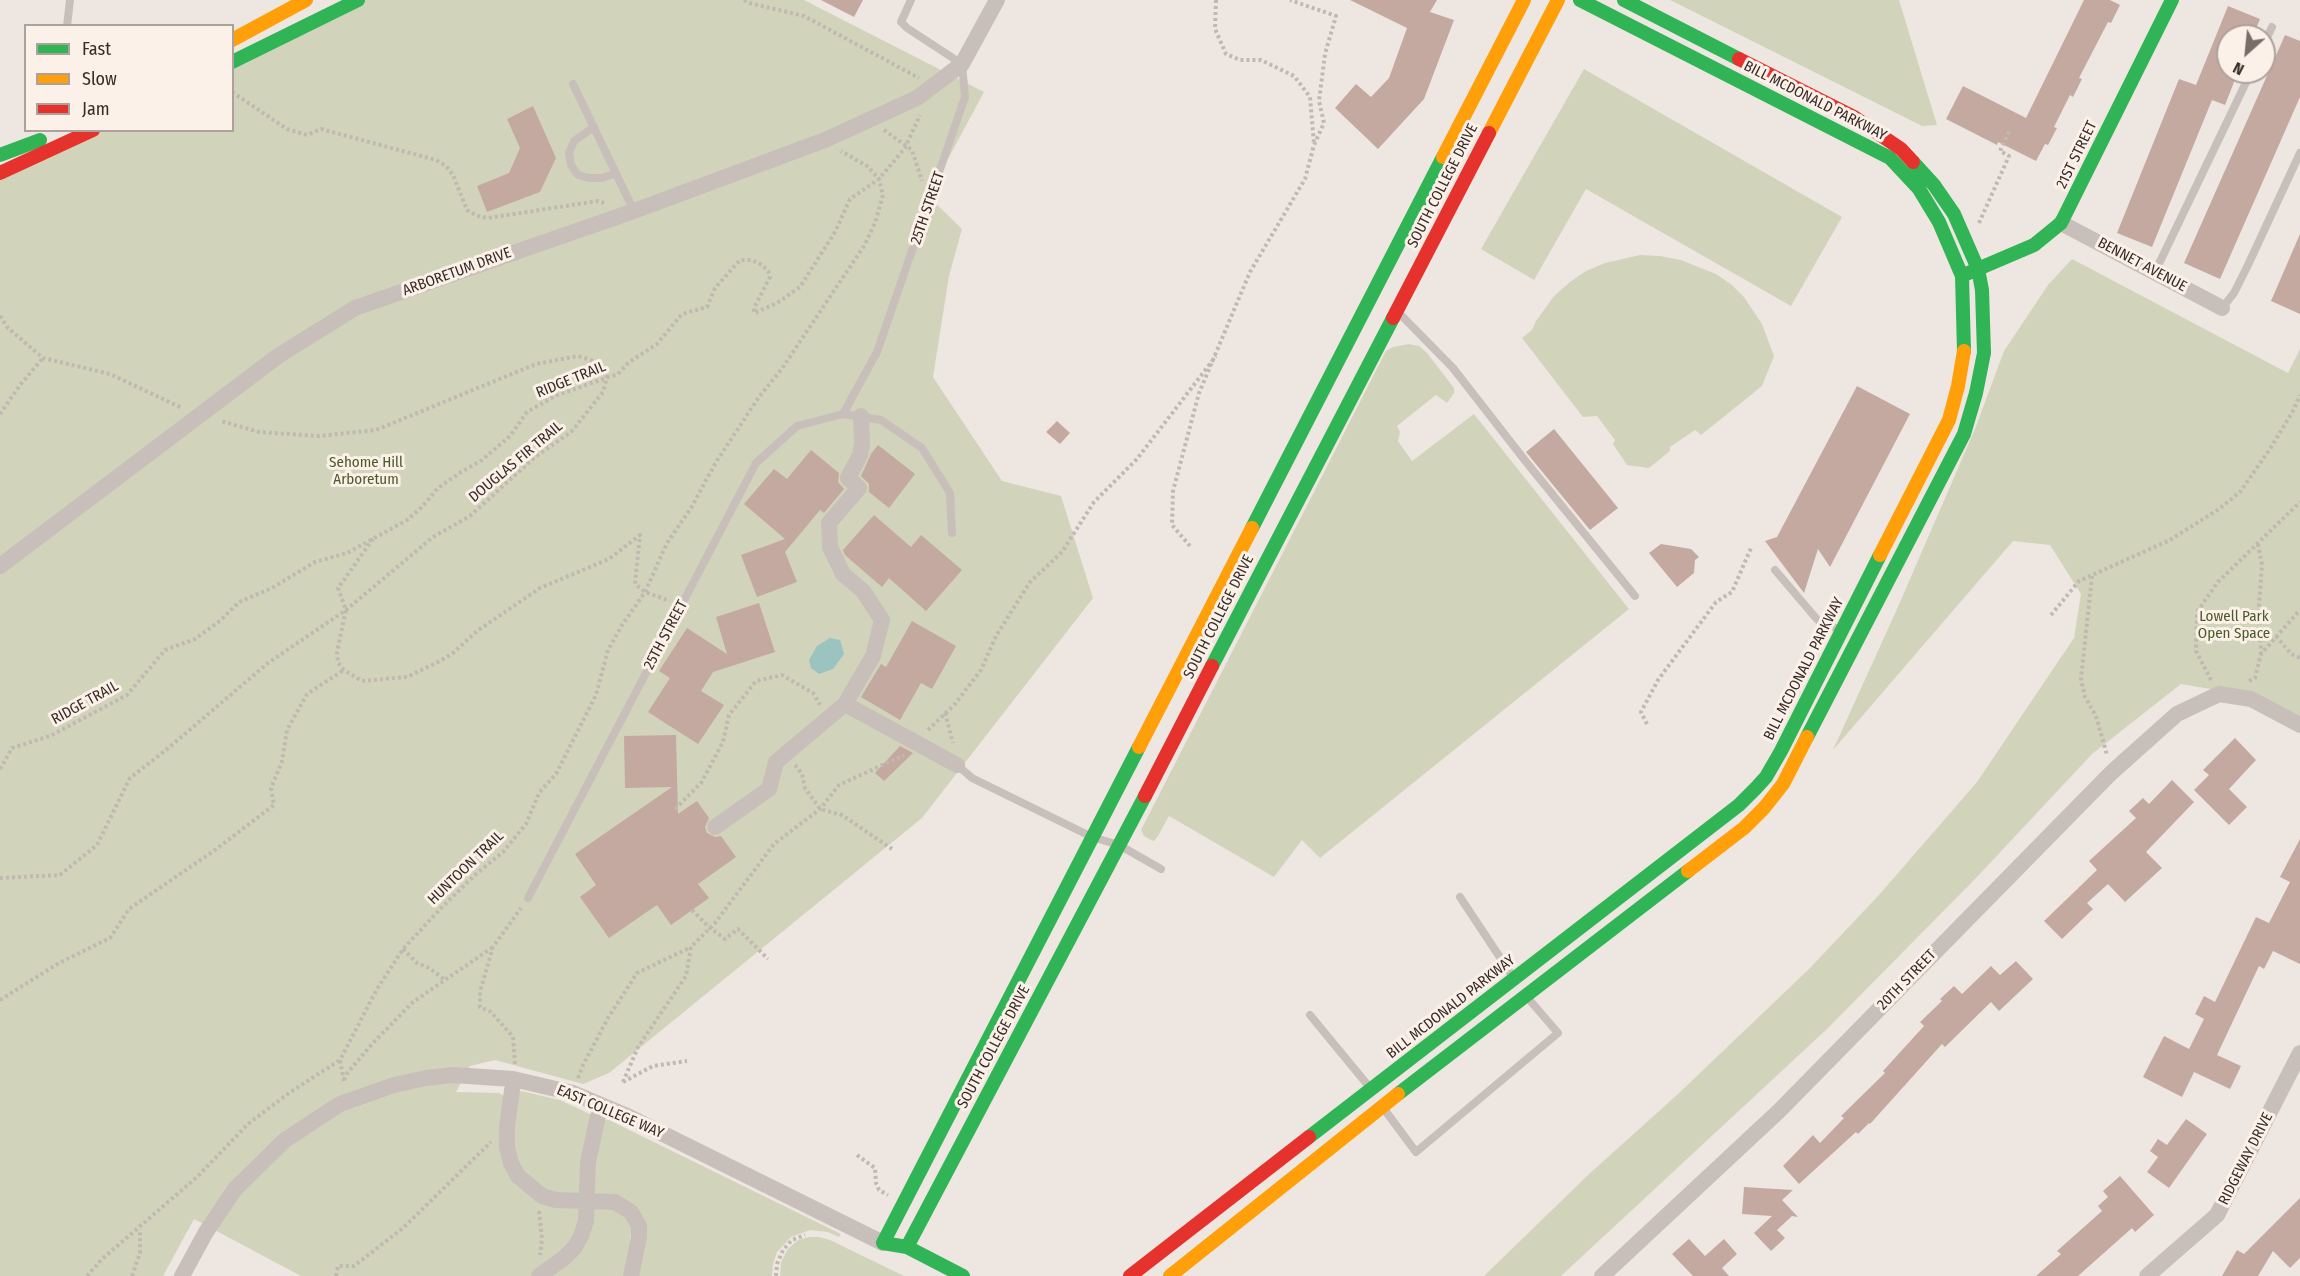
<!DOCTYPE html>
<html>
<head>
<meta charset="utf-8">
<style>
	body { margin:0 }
	#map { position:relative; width:2300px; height:1276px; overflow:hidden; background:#eee7e1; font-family:"Fira Sans Condensed",sans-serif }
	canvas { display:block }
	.legend { position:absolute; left:24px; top:24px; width:210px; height:108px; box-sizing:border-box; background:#fbf1e8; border:2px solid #ada29b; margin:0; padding:8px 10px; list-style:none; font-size:18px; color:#392c28 }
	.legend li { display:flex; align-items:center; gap:12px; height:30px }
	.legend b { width:30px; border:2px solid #ada29b }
	.north { position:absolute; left:2216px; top:24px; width:60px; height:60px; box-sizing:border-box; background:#fbf1e8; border:2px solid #ada29b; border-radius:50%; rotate:207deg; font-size:16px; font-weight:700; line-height:24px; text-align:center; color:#392c28 }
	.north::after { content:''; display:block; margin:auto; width:21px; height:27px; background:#786d69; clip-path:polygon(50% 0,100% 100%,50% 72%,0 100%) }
</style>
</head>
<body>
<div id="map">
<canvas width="2300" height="1276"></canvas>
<ul class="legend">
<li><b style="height:8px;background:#30b455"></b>Fast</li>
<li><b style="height:8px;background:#ff9f0a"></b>Slow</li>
<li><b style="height:8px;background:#e5322d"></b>Jam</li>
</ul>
<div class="north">N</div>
</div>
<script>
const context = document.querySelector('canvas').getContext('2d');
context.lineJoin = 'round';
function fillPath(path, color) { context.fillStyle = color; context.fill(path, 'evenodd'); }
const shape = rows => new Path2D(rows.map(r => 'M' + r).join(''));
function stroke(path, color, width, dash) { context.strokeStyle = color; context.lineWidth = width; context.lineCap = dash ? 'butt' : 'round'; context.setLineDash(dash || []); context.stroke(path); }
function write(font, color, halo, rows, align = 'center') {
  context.font = font + ' "Fira Sans Condensed",sans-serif'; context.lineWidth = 6; context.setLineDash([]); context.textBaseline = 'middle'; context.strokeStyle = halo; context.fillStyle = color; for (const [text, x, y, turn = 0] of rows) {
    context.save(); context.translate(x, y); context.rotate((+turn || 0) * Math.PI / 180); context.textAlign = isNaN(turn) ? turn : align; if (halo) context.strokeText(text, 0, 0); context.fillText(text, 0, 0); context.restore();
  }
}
fillPath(shape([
	[364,0,804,0,984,92,928,196,962,229,949,276,933,377,1002,481,1061,496,1093,598,922,818,609,1073,583,1084,495,1060,470,1066,456,1092,499,1093,503,1095,511,1172,582,1209,574,1241,533,1276,301,1276,194,1219,163,1276,0,1276,0,176,96,131,232,130,233,65],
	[1670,0,1899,0,1937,125,1922,126],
	[1584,69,1842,217,1791,306,1586,189,1534,280,1481,249],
	[1640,255,1660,256,1681,260,1716,274,1732,285,1744,297,1762,324,1774,356,1762,386,1701,435,1695,430,1670,447,1670,451,1649,468,1627,465,1613,444,1615,440,1597,416,1583,417,1522,338,1532,330,1536,321,1554,296,1570,282,1586,271,1605,263],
	[2072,259,2288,373,2300,349,2300,720,2251,696,2181,684,2092,754,1978,876,1827,1029,1561,1276,1484,1276,1588,1175,1678,1094,1809,969,1879,895,1977,782,2074,638,2081,594,2050,545,2013,541,1833,750,1897,609,1975,429,2004,351,2048,285],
	[1409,344,1419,346,1427,353,1454,388,1454,393,1447,403,1436,395,1397,426,1400,432,1398,441,1412,461,1474,414,1629,609,1320,858,1302,840,1274,877,1169,816,1158,836,1154,841,1149,839,1144,836,1141,830,1386,351,1393,347],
	[521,1091,560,1100,592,1115,584,1193,554,1195,527,1179,512,1147,518,1093],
	[604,1120,609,1120,841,1234,839,1237,828,1232,810,1230,791,1237,777,1252,773,1264,772,1276,635,1276,642,1221,595,1196,592,1163],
	[613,1207,632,1222,627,1276,547,1276,592,1209],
	[809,1237,819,1237,830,1240,904,1276,780,1276,781,1262,788,1249,798,1240]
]), '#d1d4ba');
fillPath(shape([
	[830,638,840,640,844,654,833,669,819,674,811,668,809,660,817,646]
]), '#9bc3c0');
fillPath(shape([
	[821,0,863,0,854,17],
	[1350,0,1437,0,1430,12,1454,20,1424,99,1378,149,1335,108,1356,84,1371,97,1389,78,1407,28],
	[2084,0,2110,0,2120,5,2111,23,2108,22,2079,78,2082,79,2073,97,2070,95,2054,127,2057,128,2048,145,2045,144,2036,161,1998,142,1997,145,1946,119,1963,86,2026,118],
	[2228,6,2260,19,2253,36,2228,36,2228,72,2238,72,2225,105,2212,100,2152,247,2117,233,2179,79,2196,85],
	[2285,35,2300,41,2300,97,2220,279,2184,263],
	[533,106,556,158,540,192,487,212,477,186,509,173,520,148,507,119],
	[2300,234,2300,314,2271,301],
	[1857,386,1910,414,1830,567,1818,549,1804,593,1765,541,1777,537],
	[1057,421,1070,433,1060,444,1046,432],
	[1554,429,1618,508,1590,530,1526,452],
	[878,445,915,474,889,508,869,492,869,484,861,476,871,454],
	[811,450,839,473,838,482,844,489,824,513,820,510,785,552,797,582,757,597,741,555,785,539,744,504,774,469,787,479],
	[874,515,911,547,921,535,962,570,926,611,889,578,882,587,845,555,843,550],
	[1661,544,1691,549,1699,557,1695,560,1694,573,1677,587,1649,553],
	[759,603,775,652,713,672,701,691,724,705,698,744,648,712,670,678,659,671,687,628,727,654,716,617],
	[912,621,956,646,932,689,921,683,900,720,861,697,881,664,886,667],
	[676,735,678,814,697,801,709,818,705,827,707,833,715,837,721,836,736,857,698,884,709,898,671,925,657,905,609,938,580,897,596,885,575,854,672,787,625,788,624,736],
	[2235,738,2256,760,2229,789,2247,807,2229,825,2194,790,2209,775,2203,770],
	[900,746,913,753,884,781,875,773],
	[2172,780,2194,802,2146,852,2162,868,2125,902,2108,884,2087,903,2093,909,2062,939,2044,921,2097,870,2089,861,2136,818,2129,811,2143,798,2149,804],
	[2300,839,2300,964,2273,951,2264,969,2259,966,2217,1055,2241,1066,2230,1089,2194,1072,2182,1097,2143,1077,2164,1036,2189,1049,2204,1019,2195,1014,2204,996,2215,1002,2256,917,2269,923,2290,882,2280,877],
	[2016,961,2033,979,1999,1011,1991,1002,1945,1047,1942,1044,1870,1124,1869,1123,1858,1134,1856,1132,1799,1184,1783,1166,1813,1135,1820,1143,1844,1118,1841,1116,1885,1073,1883,1071,1924,1026,1920,1022,1942,1001,1940,999,1954,986,1962,994,1991,966,2000,975],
	[2186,1119,2207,1134,2169,1188,2147,1172,2158,1157,2150,1151,2158,1139,2167,1145],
	[2120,1176,2154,1215,2135,1232,2132,1228,2078,1276,2036,1276,2061,1254,2057,1251,2102,1211,2098,1206,2108,1197,2103,1191],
	[1744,1187,1793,1190,1782,1200,1798,1217,1792,1216,1777,1230,1785,1238,1771,1251,1754,1233,1772,1216,1742,1214],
	[2300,1198,2300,1258,2290,1268,2273,1251,2258,1276,2222,1276,2237,1250,2244,1254],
	[1689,1239,1705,1256,1724,1239,1737,1254,1722,1268,1729,1276,1693,1276,1672,1254]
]), '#c4a9a1');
stroke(shape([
	[744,0,749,3,804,16,919,78],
	[1216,0,1215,29,1226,54,1240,60,1261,60,1294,76,1310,97,1314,144],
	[232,92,287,129,307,135,321,129,436,160,446,166,453,175,467,210,477,216,488,218,598,201,604,203],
	[884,130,912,150,922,181],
	[1979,223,2009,156,2000,151,2009,132],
	[0,316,8,328,43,358,110,374,182,408],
	[0,414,20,385,43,358],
	[373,539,338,588,346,610,337,652,338,663,344,670,362,681,407,677,436,663,452,654,477,631,540,588,609,559,640,535,635,584,645,592,670,601],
	[2258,544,2262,565,2259,605,2261,653],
	[1190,546,1172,525,1173,491,1199,393,1250,272,1305,179,1314,145,1324,123,1319,101,1325,54,1336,16,1290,0],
	[2092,576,2081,679,2085,697,2096,716,2107,755],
	[2051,615,2079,581,2170,540,2219,509,2240,492,2270,449,2293,411,2300,395],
	[2276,636,2291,654,2300,658],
	[2211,680,2196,651,2197,612,2218,582,2300,502],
	[2249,681,2255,678,2261,654,2300,610],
	[945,713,953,743],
	[1647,724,1641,712,1658,680,1716,602,1732,592,1751,548],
	[928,730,955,704,981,670,996,636,1030,582,1062,552,1094,502,1137,459,1216,356],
	[795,765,802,774,805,788,820,809,842,815,892,849],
	[0,769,12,748,50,736,127,695,165,650,195,639,221,620,239,602,272,588,315,562,347,553,407,520,422,507,438,488,461,472,482,460,510,436,527,412,557,395,618,374,628,363,657,344,682,314,707,307,715,288,740,260,752,260,762,265,768,271,770,277,754,308,754,313,777,303,800,287,835,232,850,199,879,179,905,148,920,115],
	[675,809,701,783,723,742,729,715,756,681,782,675,813,693,820,705],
	[0,878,60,875,97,845,130,778,166,750,268,663,346,610,433,537,470,516,534,458,572,431,603,392,607,377,600,363,578,356,536,364,376,430,319,436,259,432,221,421],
	[692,910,710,928,725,939,738,929,768,959],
	[403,949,417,963,429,968,444,979],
	[0,1000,59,963,110,938,129,909,215,850,274,805,271,788,282,762,287,730,307,694,344,670],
	[515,1064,513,1037,491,1012,480,1007,480,992,493,947,521,908],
	[578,1078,583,1065,608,1018,637,973,691,947],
	[344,1080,348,1072,373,1043,413,1002,493,947],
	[344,1081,340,1060,377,989,403,949,442,907,476,874,503,852,526,824,539,793,556,774,596,695,608,650,622,625,645,592,667,543,691,508,716,462,759,397,781,370,864,246,875,223,883,195,879,179,867,166,841,151],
	[623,1082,638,1047,686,976,691,947,715,923,774,844,820,809,839,785,904,755],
	[623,1082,653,1066,687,1061],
	[857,1155,875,1168,876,1183,879,1190,888,1195],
	[539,1211,542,1239,540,1255],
	[87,1276,101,1260,197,1177,248,1124,289,1093,340,1060],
	[132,1276,140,1253,140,1229],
	[336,1276,338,1266,354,1266,403,1228,491,1142],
	[776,1276,777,1264,783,1250,792,1240,805,1235]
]), '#c1b8b2', 4, [3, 3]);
stroke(shape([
	[67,26,70,0],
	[2264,44,2272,27],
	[573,84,634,211],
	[594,127,574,141,569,153,571,165,578,175,589,178,602,178,616,173],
	[2155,272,2251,72],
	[2222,308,2234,293,2248,265,2300,153],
	[1399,313,1453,368,1527,463,1635,596],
	[843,414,877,352,965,97,962,64,907,28,901,22,911,0],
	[1775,570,1815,617,1821,623,1842,630],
	[957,765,972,778,1092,837,1119,845,1161,869],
	[1460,897,1513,977],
	[528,898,756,463,797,426,843,414,881,420,922,448,950,493,952,533],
	[1310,1015,1371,1089],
	[1384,1109,1416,1152,1558,1033,1527,997]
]), '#c8bfba', 8);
stroke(shape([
	[2061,223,2222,308],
	[0,566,278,356,355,308,634,211,825,140,917,98,962,64,997,0],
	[845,704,873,656,882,620,863,591,843,574,830,547,829,523,859,488,848,478,860,455,862,444,861,416],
	[715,827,769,789,776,762,845,704,957,765],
	[512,1090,507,1127,507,1147,511,1163,518,1176,542,1196,556,1200,615,1202,631,1212,639,1226,639,1237,631,1276],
	[182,1276,206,1232,235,1189,285,1140,340,1104,394,1085,426,1078,453,1075,513,1079,573,1093,625,1115,883,1243],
	[539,1276,564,1258,575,1247,581,1236,586,1221,588,1162,598,1116],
	[1602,1276,1779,1111,2111,773,2177,714,2219,694,2251,699,2300,725],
	[2147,1276,2217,1215,2300,1053]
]), '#c8bfba', 16);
stroke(shape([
	[1580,0,1890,158,1919,189,1939,222,1962,276,1964,351],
	[1624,0,1739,59],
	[232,62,358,0],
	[0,155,40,140],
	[1966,274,2034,245,2061,223,2172,0],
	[1252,528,1443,157],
	[1212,666,1393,318],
	[1807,737,1964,434,1976,393,1984,353,1982,290,1978,269,1954,214,1934,185,1913,162],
	[1398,1094,1688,871],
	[1309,1137,1739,805,1756,788,1766,777,1781,751,1880,555],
	[907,1247,1145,796],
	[963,1276,907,1247,883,1243,1139,747]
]), '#30b455', 14);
stroke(shape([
	[232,40,306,0],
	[1489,133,1558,0],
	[1443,157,1524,0],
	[1880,555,1949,420,1958,386,1964,351],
	[1139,747,1252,528],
	[1688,871,1744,828,1764,808,1783,784,1807,737],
	[1170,1276,1398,1094]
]), '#ff9f0a', 14);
stroke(shape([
	[1739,59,1854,117,1901,149,1913,162],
	[0,173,93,130],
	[1393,318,1489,133],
	[1145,796,1212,666],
	[1130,1276,1309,1137]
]), '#e5322d', 14);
write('15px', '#392c28', '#fbf1e8', [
	["BILL MCDONALD PARKWAY",1815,101,27],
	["21ST STREET",2077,155,-64],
	["SOUTH COLLEGE DRIVE",1443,186,-63],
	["25TH STREET",928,208,-71],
	["BENNET AVENUE",2142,265,28],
	["ARBORETUM DRIVE",457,272,-20],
	["RIDGE TRAIL",571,380,-22],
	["DOUGLAS FIR TRAIL",516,462,-40],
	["SOUTH COLLEGE DRIVE",1219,617,-63],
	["25TH STREET",666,635,-62],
	["BILL MCDONALD PARKWAY",1804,669,-63],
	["RIDGE TRAIL",85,703,-29],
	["HUNTOON TRAIL",466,868,-44],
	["20TH STREET",1907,980,-46],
	["BILL MCDONALD PARKWAY",1451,1007,-38],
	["SOUTH COLLEGE DRIVE",994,1047,-62],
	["EAST COLLEGE WAY",610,1112,23],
	["RIDGEWAY DRIVE",2246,1159,-63]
]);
write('15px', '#4b5a29', '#fbf1e8', [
	["Sehome Hill",366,463],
	["Arboretum",366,480],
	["Lowell Park",2234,617],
	["Open Space",2234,634]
]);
</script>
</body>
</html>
